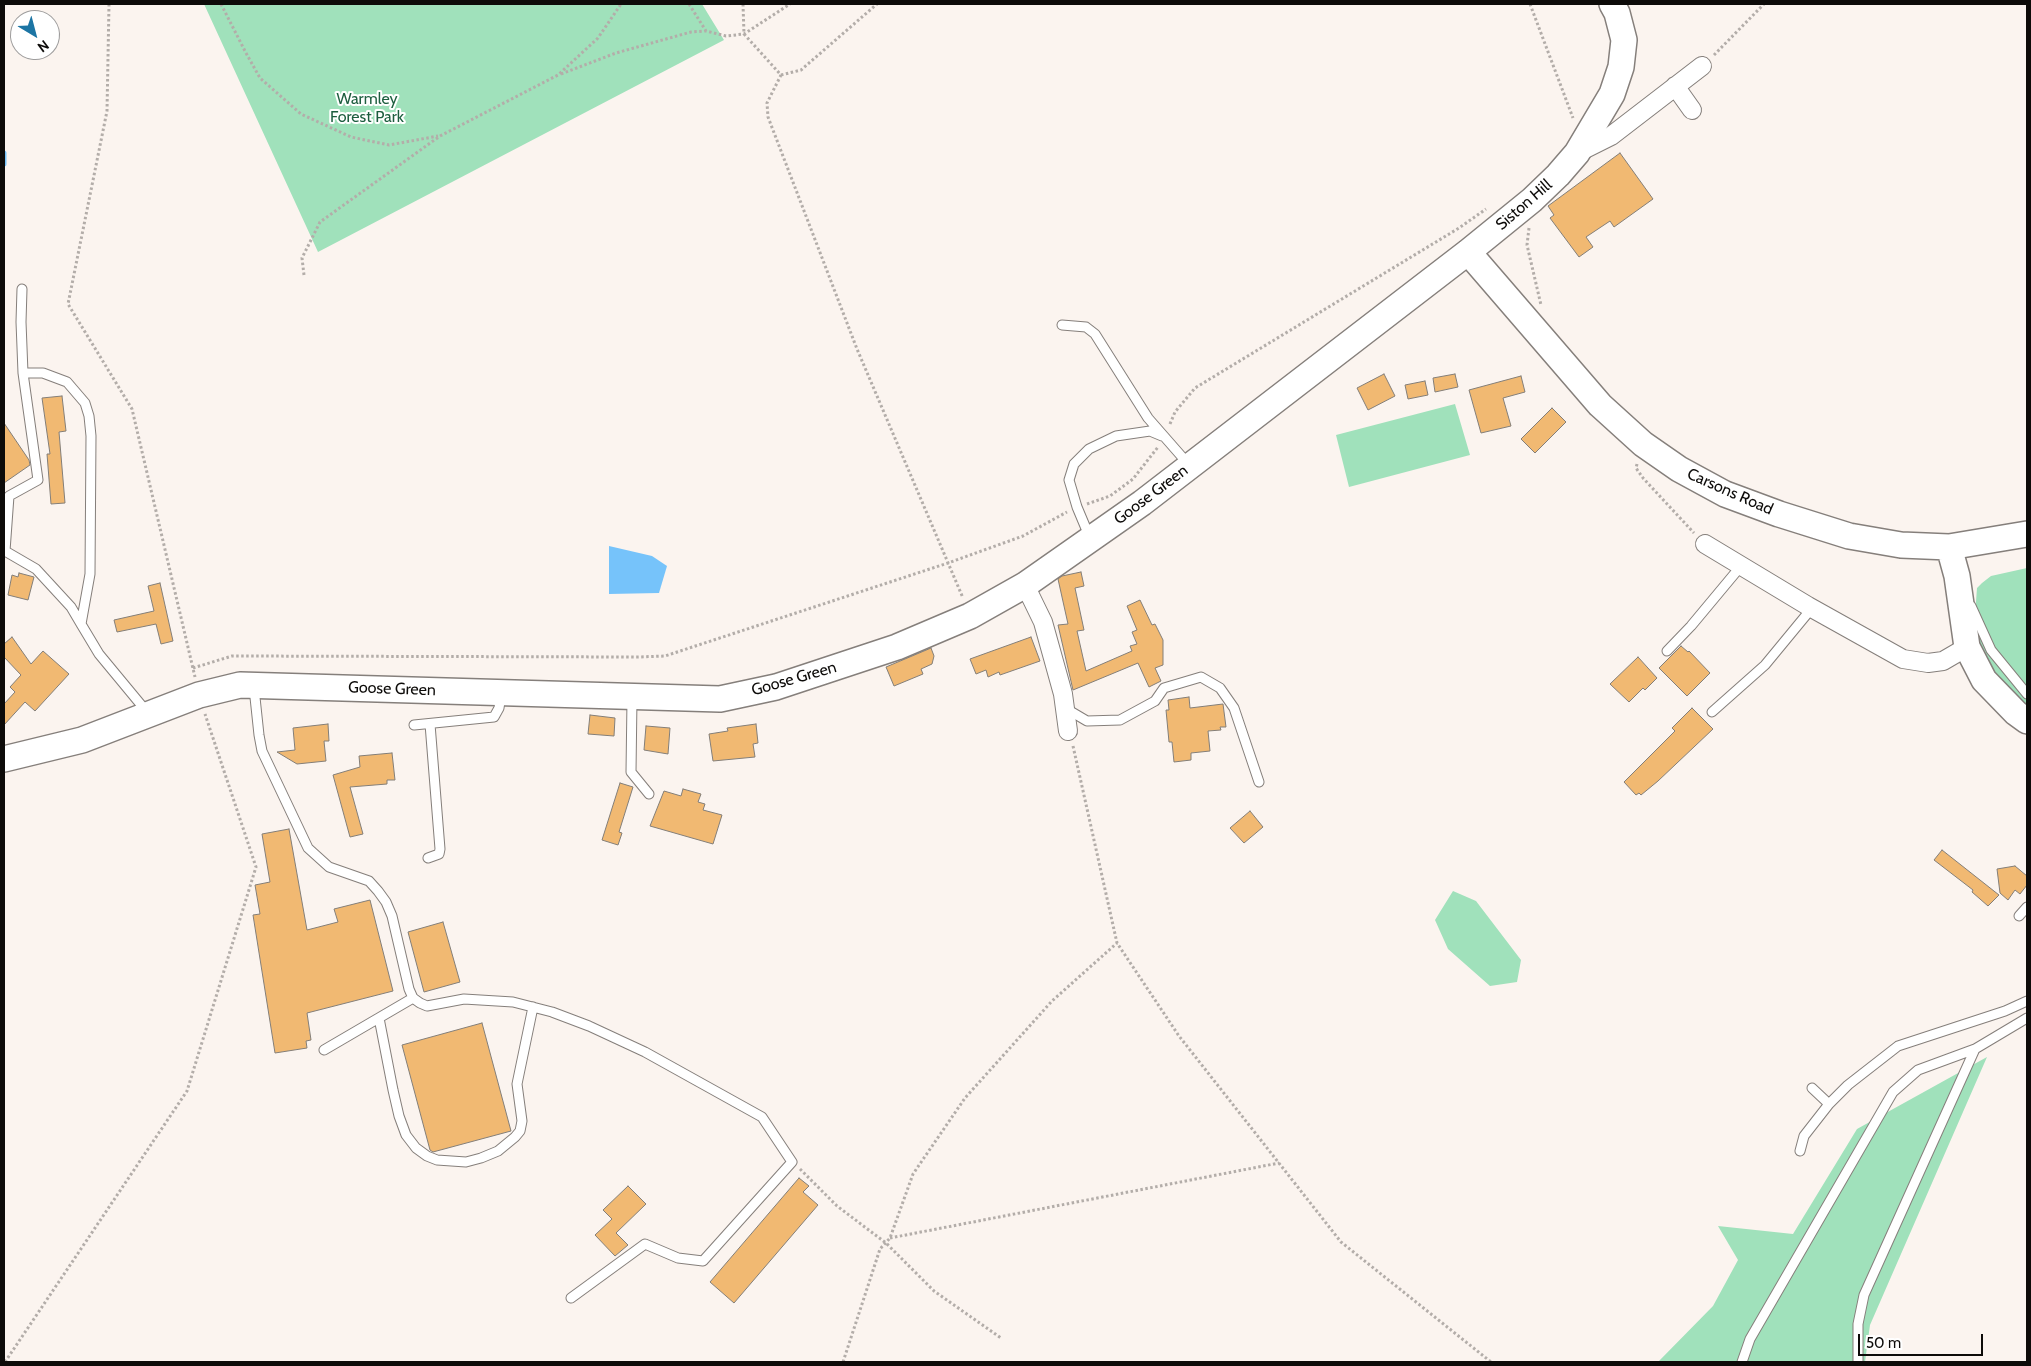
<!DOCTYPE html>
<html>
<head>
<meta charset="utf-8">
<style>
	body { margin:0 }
	#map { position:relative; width:2031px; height:1366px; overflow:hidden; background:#fbf4ef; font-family:Cabin,sans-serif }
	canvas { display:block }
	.frame { position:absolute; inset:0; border:5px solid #0d0b09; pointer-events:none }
	.north { position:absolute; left:10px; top:10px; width:50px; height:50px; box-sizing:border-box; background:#fff; border:1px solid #9e9d9d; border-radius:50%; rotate:143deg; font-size:14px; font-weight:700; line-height:20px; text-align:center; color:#0d0b09 }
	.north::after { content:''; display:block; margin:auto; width:18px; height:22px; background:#1c75a4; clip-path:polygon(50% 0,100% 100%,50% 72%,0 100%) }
	.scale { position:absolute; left:1858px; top:1334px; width:125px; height:22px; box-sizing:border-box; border:2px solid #0d0b09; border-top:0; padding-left:6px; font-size:15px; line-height:18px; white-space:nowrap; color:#0d0b09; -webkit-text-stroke:4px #fff; paint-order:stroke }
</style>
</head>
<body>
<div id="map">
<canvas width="2031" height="1366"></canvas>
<div class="frame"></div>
<div class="north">N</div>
<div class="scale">50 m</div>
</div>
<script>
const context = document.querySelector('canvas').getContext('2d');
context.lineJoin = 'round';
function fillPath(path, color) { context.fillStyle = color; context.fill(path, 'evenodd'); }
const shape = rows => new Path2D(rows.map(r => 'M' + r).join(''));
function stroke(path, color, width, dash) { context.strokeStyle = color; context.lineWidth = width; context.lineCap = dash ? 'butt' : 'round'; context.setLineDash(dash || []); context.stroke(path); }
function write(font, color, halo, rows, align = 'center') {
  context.font = font + ' Cabin,sans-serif'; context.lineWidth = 4; context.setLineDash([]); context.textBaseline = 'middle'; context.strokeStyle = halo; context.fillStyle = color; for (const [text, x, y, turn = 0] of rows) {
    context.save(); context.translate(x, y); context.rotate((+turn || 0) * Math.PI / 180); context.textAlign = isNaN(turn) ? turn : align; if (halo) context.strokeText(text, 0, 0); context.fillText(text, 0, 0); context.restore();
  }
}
fillPath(shape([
	[204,4,702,4,724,40,318,252],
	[1455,404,1470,455,1349,487,1336,435],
	[2027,568,2027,709,1997,677,1979,642,1975,615,1977,588,1982,583,1991,576],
	[1453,891,1476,901,1521,960,1517,982,1490,986,1448,949,1435,920],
	[1987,1057,1870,1325,1865,1362,1658,1362,1713,1306,1738,1260,1718,1226,1793,1234,1857,1129]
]), '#a0e1bb');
fillPath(shape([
	[609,546,652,556,667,566,659,593,609,594]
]), '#76c3fa');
stroke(shape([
	[4,153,4,164]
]), '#76c3fa', 5);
const building = shape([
	[1620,153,1653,199,1614,227,1610,221,1586,237,1593,247,1579,257,1550,218,1554,215,1548,206,1620,153],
	[1384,374,1395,396,1368,410,1357,388,1384,374],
	[1455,374,1458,387,1435,392,1433,378,1455,374],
	[1521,376,1525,392,1503,398,1511,426,1481,433,1469,390,1521,376],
	[1425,381,1428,395,1408,399,1405,385,1425,381],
	[62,396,66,431,59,432,65,503,51,504,47,454,50,454,42,398,62,396],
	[1552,408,1566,422,1535,453,1521,439,1552,408],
	[4,423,29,460,30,465,4,483,4,423],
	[1081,572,1084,586,1075,588,1084,630,1077,631,1086,671,1132,651,1130,646,1137,644,1132,632,1137,630,1127,606,1140,600,1152,625,1155,624,1163,640,1163,665,1155,668,1161,681,1149,687,1138,663,1073,690,1058,625,1068,624,1058,579,1062,576,1081,572],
	[19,573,34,577,28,600,8,595,12,575,18,577,19,573],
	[160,583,173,641,161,644,156,624,117,632,114,620,154,611,148,586,160,583],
	[12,637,31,664,43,651,69,674,35,711,25,702,4,725,4,704,15,692,10,687,21,675,4,657,4,644,12,637],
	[1031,637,1040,661,1000,675,999,672,988,677,986,670,976,674,970,659,1031,637],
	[1681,646,1688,652,1689,651,1710,673,1687,696,1659,668,1681,646],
	[931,648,934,656,932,664,921,669,923,674,894,686,886,667,931,648],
	[1638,657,1657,678,1645,690,1643,688,1629,702,1610,684,1638,657],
	[1189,697,1190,708,1223,704,1226,727,1220,727,1221,730,1208,731,1210,751,1191,753,1191,760,1174,762,1172,742,1169,742,1166,710,1169,710,1168,700,1189,697],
	[1692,708,1713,729,1658,781,1641,795,1639,793,1636,795,1624,782,1675,731,1672,728,1692,708],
	[590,715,615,718,614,736,588,734,590,715],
	[328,724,329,741,324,741,326,761,297,764,277,752,295,750,293,728,328,724],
	[756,724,758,743,753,744,755,757,713,761,709,734,728,731,727,728,756,724],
	[646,726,670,728,668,754,644,750,646,726],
	[392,753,395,780,387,780,387,784,350,787,363,834,350,837,333,775,360,767,359,756,392,753],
	[620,783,633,787,619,832,622,833,618,845,602,840,620,783],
	[683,789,701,794,698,802,705,804,703,810,722,815,713,844,650,826,664,791,681,796,683,789],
	[1250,811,1263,827,1244,843,1230,828,1250,811],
	[289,829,307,930,338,922,334,909,370,900,393,991,307,1013,311,1040,306,1041,307,1048,275,1053,253,915,260,914,255,885,270,882,262,834,289,829],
	[1942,850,1999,895,1988,906,1972,892,1973,890,1934,860,1942,850],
	[2015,866,2027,876,2027,885,2020,894,2015,890,2008,900,2000,893,1997,869,2015,866],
	[443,922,460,982,424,992,408,932,443,922],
	[482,1023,511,1131,433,1152,430,1150,402,1045,482,1023],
	[799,1178,809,1186,803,1192,818,1205,734,1303,710,1282,799,1178],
	[628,1186,646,1204,616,1233,628,1245,615,1256,595,1235,612,1219,603,1210,628,1186]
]);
fillPath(building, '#f1b972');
stroke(building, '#837e78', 1);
const lane = shape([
	[22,289,21,322,23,373],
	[1062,325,1086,327,1095,334,1148,418,1190,466],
	[1090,538,1077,507,1069,480,1074,464,1089,449,1116,436,1150,431,1162,436],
	[1971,606,1991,650,2027,694],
	[81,624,90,574,91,436,89,416,85,403,67,382,43,373,23,373,38,480,9,496,5,551,36,569,71,607,81,624,99,654,147,712],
	[1667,651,1691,626,1741,566],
	[254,688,259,735,262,751,308,848,329,867,369,881,378,891,386,902,392,916,409,989,413,998,420,1003,427,1006,464,999,513,1002,552,1012,589,1026,645,1052,762,1117,792,1162,703,1261,678,1258,645,1244,571,1298],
	[632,699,631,772,649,794],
	[1065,708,1087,721,1120,720,1155,701,1164,688,1201,677,1220,688,1234,708,1259,782],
	[1712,712,1765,665,1812,608],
	[414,725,494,717,499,708,501,695],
	[428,858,439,854,440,849,430,724],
	[2019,916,2027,907],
	[379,1018,393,1090,399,1116,406,1135,416,1148,427,1156,437,1160,466,1162,481,1158,498,1151,515,1137,520,1131,522,1121,517,1084,533,1007],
	[324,1050,413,998],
	[1812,1088,1829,1104,1848,1085,1898,1046,2005,1011,2027,1001],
	[1800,1151,1804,1136,1829,1104],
	[1742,1362,1750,1339,1893,1092,1918,1070,1975,1049,2027,1018],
	[1858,1362,1858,1324,1864,1295,1975,1049]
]);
const street = shape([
	[1675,86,1692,110],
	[1577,153,1611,136,1702,66],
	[1705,544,1808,606,1903,659,1928,663,1943,661,1967,647],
	[1025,585,1043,622,1063,694,1068,731]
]);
const secondary = shape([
	[1468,252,1600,405,1643,444,1679,469,1725,494,1779,514,1849,536,1901,545,1949,547,2027,534],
	[1949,547,1957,576,1967,647,1984,680,2016,713,2027,721],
	[4,759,82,740,199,695,240,685,720,699,776,687,897,647,970,616,1025,585,1142,503,1468,252,1532,200,1558,175,1577,153,1612,94,1621,67,1624,40,1617,13,1612,4]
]);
stroke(lane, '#857f7b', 11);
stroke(street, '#857f7b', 20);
stroke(secondary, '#857f7b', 28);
stroke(shape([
	[109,4,107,111,68,304,132,409,195,677],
	[221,4,246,53,260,78,301,114,351,137,389,145,438,136],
	[689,4,706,31],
	[743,4,744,34,781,75,767,103,768,117,857,349,963,598],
	[1530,4,1573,118],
	[1714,55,1764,4],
	[561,74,616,53,691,32,706,31,726,36,744,34,790,4],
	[781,75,801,70,877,4],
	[1529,228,1527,245,1541,305],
	[304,275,302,258,320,222,440,136,558,75,598,38,621,4],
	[1170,424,1175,412,1195,388,1459,228,1486,209],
	[1637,464,1636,468,1643,478,1694,533],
	[1087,504,1110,496,1133,479,1158,447],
	[193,668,232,656,638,657,665,656,948,563,1023,536,1067,512],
	[1073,746,1117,943,1179,1036,1341,1242,1491,1362],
	[800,1169,837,1206,886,1243,934,1291,1001,1338],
	[890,1238,1279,1163],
	[5,1362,187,1091,256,867,205,714],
	[843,1362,880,1249,890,1238,913,1174,965,1098,1052,1001,1117,943]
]), '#b3ada9', 3, [2.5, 2.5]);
stroke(lane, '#fff', 9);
stroke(street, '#fff', 18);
stroke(secondary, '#fff', 25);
write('16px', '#1d5e3f', '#fff', [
	["Warmley",367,99],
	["Forest Park",367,117]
]);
write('16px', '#0d0b09', '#fff', [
	["Siston Hill",1524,205,-41],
	["Carsons Road",1730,492,24],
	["Goose Green",1151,495,-37],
	["Goose Green",794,679,-16],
	["Goose Green",392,689,2]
]);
</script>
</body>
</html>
